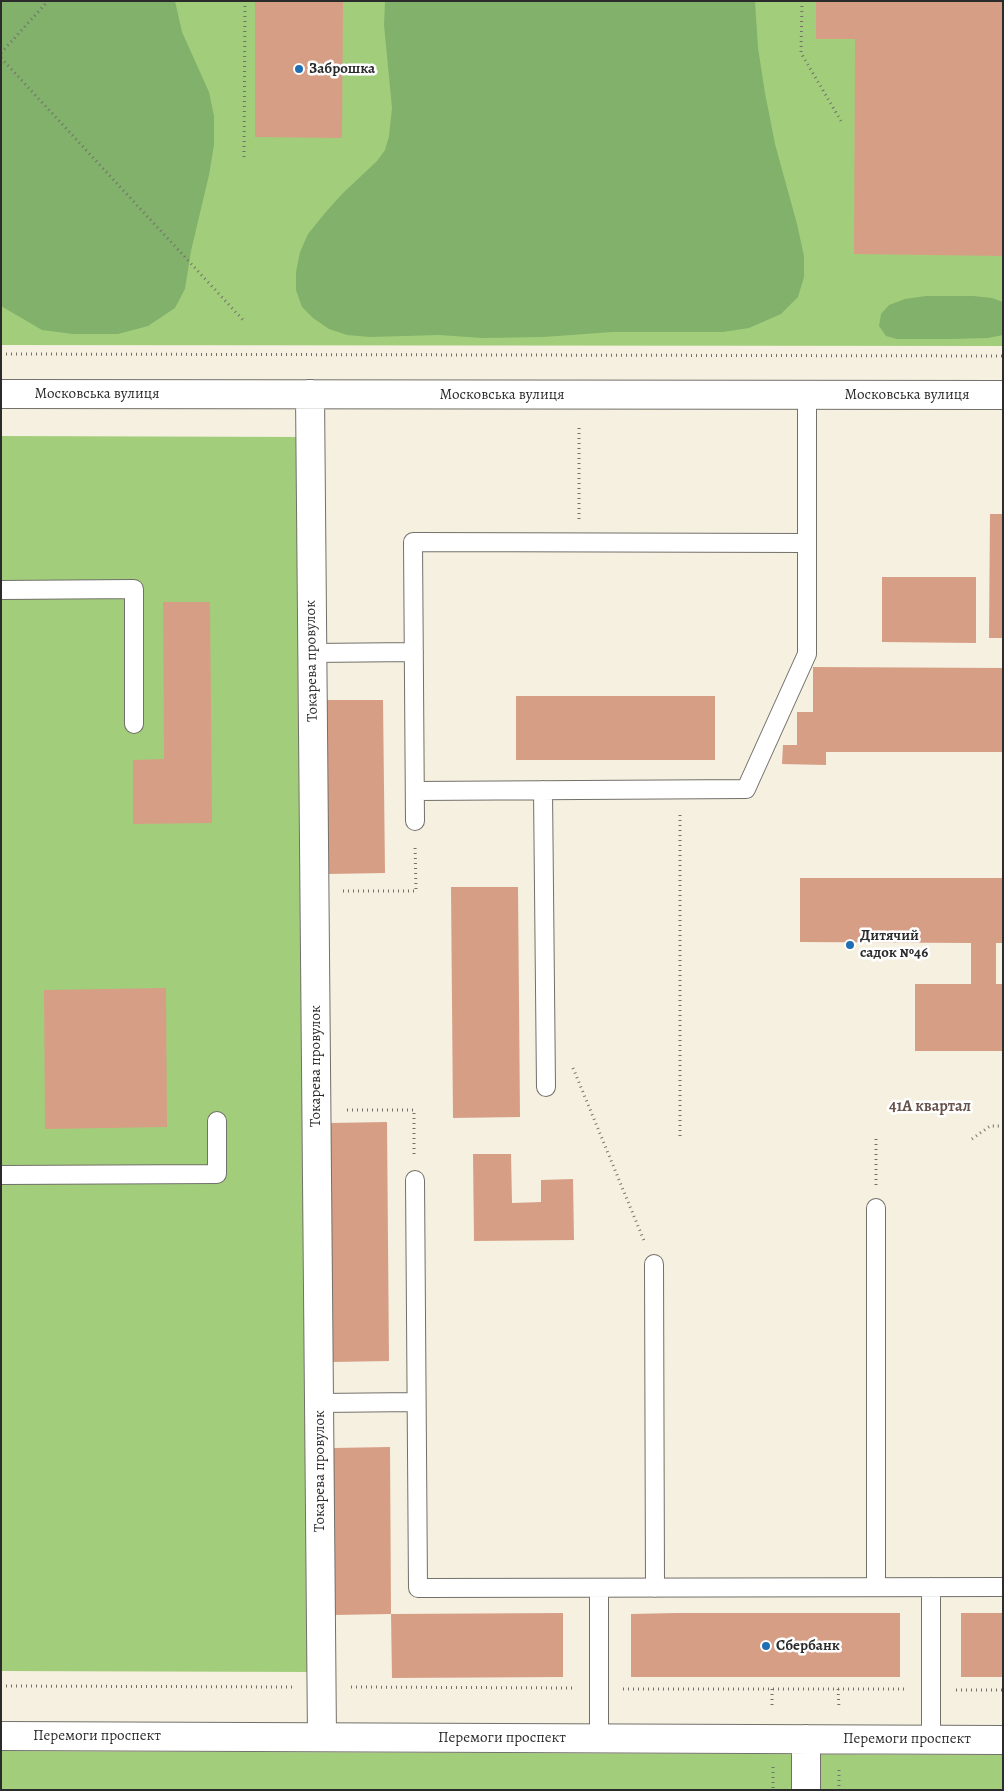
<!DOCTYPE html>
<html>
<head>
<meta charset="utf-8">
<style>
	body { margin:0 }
	#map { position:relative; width:1004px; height:1791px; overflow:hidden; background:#f5f0df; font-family:Alegreya,serif }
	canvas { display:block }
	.frame { position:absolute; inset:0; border:2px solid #2b2b2b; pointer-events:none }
</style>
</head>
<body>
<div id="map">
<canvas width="1004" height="1791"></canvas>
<div class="frame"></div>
</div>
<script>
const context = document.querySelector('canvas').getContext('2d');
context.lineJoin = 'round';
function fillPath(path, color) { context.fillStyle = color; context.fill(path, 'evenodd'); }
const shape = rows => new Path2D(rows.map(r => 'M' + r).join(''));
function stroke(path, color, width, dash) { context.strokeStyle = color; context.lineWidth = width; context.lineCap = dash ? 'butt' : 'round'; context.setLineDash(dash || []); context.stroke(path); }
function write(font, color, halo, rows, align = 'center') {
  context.font = font + ' Alegreya,serif'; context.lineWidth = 5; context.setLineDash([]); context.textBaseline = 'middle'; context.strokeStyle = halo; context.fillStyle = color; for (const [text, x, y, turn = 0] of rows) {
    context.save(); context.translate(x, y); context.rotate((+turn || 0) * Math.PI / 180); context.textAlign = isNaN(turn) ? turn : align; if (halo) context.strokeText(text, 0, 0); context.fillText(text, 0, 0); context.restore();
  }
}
fillPath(shape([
	[1,1,1003,1,1003,346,1,345],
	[1,436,301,437,313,1672,1,1671],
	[1,1751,1003,1755,1003,1790,1,1790]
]), '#a2ce7b');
fillPath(shape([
	[1,1,175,1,182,32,209,92,214,116,214,145,209,175,191,251,185,289,175,308,148,326,118,334,73,334,42,330,1,306],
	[385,1,755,1,758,48,765,93,775,144,797,224,804,256,804,277,798,297,781,314,749,328,723,332,612,332,543,337,482,338,439,335,370,337,347,335,329,329,313,318,302,307,296,290,296,272,300,252,308,234,325,213,342,194,377,161,385,150,389,136,392,108,384,25],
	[926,296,973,296,992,298,1003,302,1003,335,988,338,950,339,897,339,886,336,879,326,881,314,889,305,905,299]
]), '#81b16b');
fillPath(shape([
	[255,1,343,1,342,138,255,137],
	[816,1,1003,1,1003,256,854,254,855,39,816,39],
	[990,514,1003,514,1003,638,989,638],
	[882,577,976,577,976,643,882,642],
	[163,602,210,602,212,823,133,824,133,760,164,759],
	[813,667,1003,668,1003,752,826,752,826,765,782,764,783,745,797,745,797,712,813,712],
	[516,696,715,696,715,760,516,760],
	[327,700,383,700,385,873,328,874],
	[800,878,1003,878,1003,943,996,943,996,984,1003,984,1003,1051,915,1051,915,984,971,984,971,943,800,942],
	[451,887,518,887,520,1117,453,1118],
	[166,988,167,1127,45,1129,44,990],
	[387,1122,389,1361,332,1362,330,1123],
	[473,1154,511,1154,512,1203,541,1202,541,1180,573,1179,574,1240,474,1241],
	[390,1447,391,1614,334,1615,333,1448],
	[563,1613,563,1677,392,1678,391,1614],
	[676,1613,900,1613,900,1677,631,1677,631,1614],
	[961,1613,1003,1613,1003,1677,961,1677]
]), '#d79e86');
const lane = shape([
	[1,590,134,589,134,724],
	[312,653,414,652],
	[543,790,546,1087],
	[415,791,746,789,807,654,807,395],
	[415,821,413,542,807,543],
	[1,1175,217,1174,217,1121],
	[415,1180,418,1588,1003,1587],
	[876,1208,876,1587],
	[654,1264,655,1588],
	[319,1403,416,1402],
	[931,1587,931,1740],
	[599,1588,599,1739]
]);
const street = shape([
	[1,394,1003,395],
	[310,394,322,1737]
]);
const secondary = shape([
	[1,1736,1003,1740],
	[806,1739,806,1790]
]);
stroke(lane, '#72706a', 20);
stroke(street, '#72706a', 30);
stroke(secondary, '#72706a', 30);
stroke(shape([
	[802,1,801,53,841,121],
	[1,53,48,1],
	[1,58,244,321],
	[244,157,245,1],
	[1,354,1003,356],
	[579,519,579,425],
	[680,815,680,1139],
	[343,891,416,891,415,844],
	[573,1068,645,1243],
	[347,1110,414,1110,414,1156],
	[972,1139,990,1126,1003,1126],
	[876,1185,876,1139],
	[1,1686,292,1687],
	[351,1687,575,1688],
	[623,1689,907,1689],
	[772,1689,772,1709],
	[838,1689,839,1709],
	[956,1690,1003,1690],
	[773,1767,773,1790],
	[839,1770,839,1790]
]), '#72706a', 3, [1, 4]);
stroke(lane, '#fff', 18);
stroke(street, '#fff', 28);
stroke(secondary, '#fff', 28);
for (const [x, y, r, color] of [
	[299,69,5,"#1f6fb2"],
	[850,945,5,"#1f6fb2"],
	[766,1646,5,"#1f6fb2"]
]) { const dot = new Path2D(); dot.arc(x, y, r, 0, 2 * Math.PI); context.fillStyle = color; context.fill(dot); stroke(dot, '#fff', 2); }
write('bold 15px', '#2b2b2b', '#fff', [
	["Заброшка",309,69],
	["Дитячий",860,936],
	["садок №46",860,953],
	["Сбербанк",776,1646]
], 'left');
write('15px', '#2b2b2b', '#fff', [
	["Московська вулиця",97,394],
	["Московська вулиця",502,395],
	["Московська вулиця",907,395],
	["Токарева провулок",312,661,-91],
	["Токарева провулок",316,1066,-90],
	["Токарева провулок",320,1471,-90],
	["Перемоги проспект",97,1736],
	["Перемоги проспект",502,1738],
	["Перемоги проспект",907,1739]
]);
write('bold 16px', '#67534b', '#fff', [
	["41А квартал",930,1107]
]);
</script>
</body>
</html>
